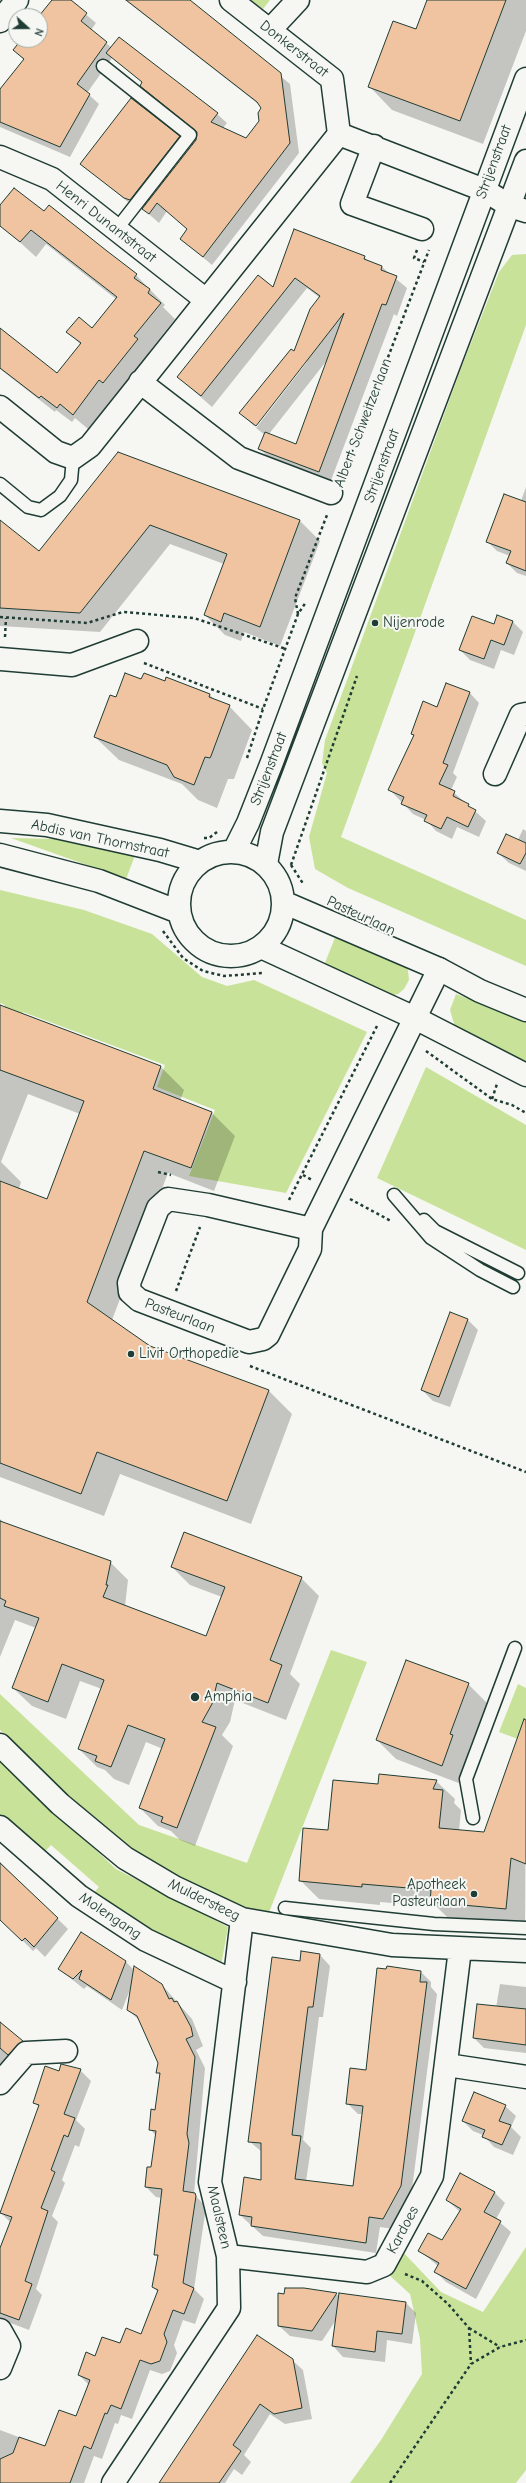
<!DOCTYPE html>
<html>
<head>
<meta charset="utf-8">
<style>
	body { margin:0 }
	#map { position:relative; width:526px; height:2483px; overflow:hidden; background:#f6f6f2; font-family:"Comic Neue",sans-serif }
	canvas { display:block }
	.north { position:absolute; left:8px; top:8px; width:40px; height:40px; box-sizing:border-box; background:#f6f6f2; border:1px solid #a0aca6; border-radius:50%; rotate:111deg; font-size:11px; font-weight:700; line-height:16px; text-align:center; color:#1f3d34 }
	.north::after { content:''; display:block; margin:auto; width:14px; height:18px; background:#1f3d34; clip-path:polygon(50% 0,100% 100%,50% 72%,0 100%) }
</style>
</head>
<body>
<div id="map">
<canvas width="526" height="2483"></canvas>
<div class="north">N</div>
</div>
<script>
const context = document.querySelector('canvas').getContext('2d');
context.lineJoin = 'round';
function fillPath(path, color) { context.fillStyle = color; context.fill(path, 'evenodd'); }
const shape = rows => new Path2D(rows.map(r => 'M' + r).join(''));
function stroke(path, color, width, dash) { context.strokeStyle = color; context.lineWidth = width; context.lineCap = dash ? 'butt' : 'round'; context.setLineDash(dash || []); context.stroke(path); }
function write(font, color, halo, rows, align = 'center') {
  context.font = font + ' "Comic Neue",sans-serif'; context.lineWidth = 4; context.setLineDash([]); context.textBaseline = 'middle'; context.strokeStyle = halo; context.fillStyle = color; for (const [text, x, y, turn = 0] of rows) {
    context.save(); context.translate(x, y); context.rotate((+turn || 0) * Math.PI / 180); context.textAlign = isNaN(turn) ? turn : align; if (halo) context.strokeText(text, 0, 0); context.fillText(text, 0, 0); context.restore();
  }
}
fillPath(shape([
	[251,0,270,0,263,9],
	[526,254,526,325,341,837,526,920,526,966,348,888,315,869,309,837,327,773,322,763,325,740,460,371,499,272,512,255],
	[11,838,56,839,136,853,126,879],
	[0,890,84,910,152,934,202,977,227,986,254,980,367,1032,286,1193,189,1176,215,1110,157,1087,165,1065,23,1012,14,1036,0,1017,5,1005,0,1003],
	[338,930,403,959,408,970,409,980,404,989,398,994,390,996,323,968],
	[456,994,526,1021,526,1062,455,1027,450,1010],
	[426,1067,526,1125,526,1250,377,1178],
	[331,1650,367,1662,268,1915,239,1911,132,1849,57,1786,0,1730,0,1694,139,1825,247,1863],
	[518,1684,526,1688,526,1742,499,1732],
	[0,1760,116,1869,228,1927,221,1966,196,1959,90,1897,99,1887,51,1845,42,1855,0,1820],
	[526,2247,526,2470,516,2483,350,2483,381,2440,422,2374,420,2339,410,2294,388,2274,394,2269,402,2251,441,2292,483,2312]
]), '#c8e399');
fillPath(shape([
	[53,0,69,0,96,23,91,30,112,48,119,39,217,114,227,123,223,128,246,139,260,121,262,107,125,0,187,0,290,84,299,153,212,265,181,239,188,230,167,211,159,223,143,209,197,140,198,134,150,95,141,85,143,83,112,58,87,93,99,104,70,157,0,127,0,90,24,60,14,50,22,40,40,40],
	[428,0,526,0,526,31,483,144,392,110,369,86,416,31],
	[179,137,188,146,134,207,82,164],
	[0,207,44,212,136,275,165,305,163,307,175,319,149,352,152,355,118,397,115,395,88,429,75,418,72,422,56,410,55,412,0,369,0,330,57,375,81,345,68,332,92,330,116,299,46,244,36,257,1,225],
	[295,231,364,257,369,262,382,267,407,288,397,316,394,314,330,483,271,460,260,449,265,435,256,428,307,362,305,362,254,426,240,413,294,353,320,298,307,288,212,407,178,377,273,288],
	[328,359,297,445,269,434],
	[118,453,300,521,320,541,280,646,244,632,241,641,225,635,205,615,224,564,170,544,100,632,0,626,0,521,39,552],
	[526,487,526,576,517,573,507,563,510,556,497,551,487,541,521,501],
	[513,622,523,632,514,655,501,650,494,669,470,660,460,650,494,625],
	[142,680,210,695,216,701,229,706,252,730,234,779,228,779,217,808,198,800,182,784,119,760,95,737,117,699],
	[469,692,479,703,453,773,457,777,451,790,486,821,479,837,457,827,452,839,436,831,426,820,413,814,390,790,414,736,412,734,438,708],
	[523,829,526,831,526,871,509,863,498,853,518,840],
	[0,1006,161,1067,184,1090,180,1101,211,1112,235,1136,214,1191,168,1173,112,1320,150,1347,269,1391,292,1414,251,1524,120,1474,104,1516,0,1477],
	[28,1094,80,1114,47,1200,19,1189,21,1182,1,1162],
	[451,1313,468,1320,478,1330,450,1407,433,1401,422,1390],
	[0,1519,5,1524,110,1562,128,1580,125,1606,207,1637,222,1597,190,1585,172,1567,301,1578,319,1596,290,1674,300,1684,286,1720,235,1700,230,1722,222,1735,233,1746,195,1846,180,1840,171,1831,158,1826,140,1808,163,1749,146,1742,129,1785,114,1779,105,1770,97,1767,79,1749,102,1689,80,1681,66,1719,32,1706,13,1688,36,1628,15,1620,0,1657],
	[468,1684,487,1703,468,1752,472,1755,461,1784,396,1759,377,1740],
	[526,1745,525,1927,450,1920,437,1907,380,1902,380,1905,319,1899,300,1880,329,1831,379,1785,436,1781,455,1799,454,1803,461,1810,459,1831,485,1833],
	[0,1862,68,1929,45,1957,36,1948,33,1951,0,1918],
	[81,1934,126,1962,135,1971,162,1985,192,2019,203,2046,196,2050,205,2068,194,2194,206,2207,194,2289,204,2299,195,2324,183,2320,174,2345,177,2353,170,2371,162,2374,150,2370,132,2419,121,2415,118,2424,115,2423,102,2459,94,2456,84,2483,0,2483,0,2430,45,2447,76,2417,89,2385,79,2375,96,2357,141,2335,158,2292,153,2287,159,2258,155,2254,162,2198,156,2197,146,2187,152,2168,156,2136,150,2129,156,2111,161,2076,157,2072,159,2063,140,2021,128,2010,131,1987,122,2010,87,1986,84,1989,59,1969],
	[320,1955,330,1966,323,2017,319,2017,303,2140,311,2148,306,2181,353,2187,363,2114,358,2114,347,2103,421,1972,431,1982,431,1987,437,1994,411,2197,393,2229,380,2227,376,2253,263,2236,240,2215,263,2181,262,2152,250,2142,301,1962],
	[500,1984,526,1987,526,2053,484,2048,474,2038,496,2008],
	[0,2023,33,2052,6,2070,0,2065],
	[62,2065,80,2070,91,2081,76,2120,85,2129,79,2147,75,2145,62,2180,65,2183,52,2216,58,2222,36,2289,42,2295,29,2330,0,2319,0,2251,11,2223,1,2213,40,2108,34,2102,46,2067,59,2072],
	[505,2106,516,2116,511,2127,521,2137,513,2155,494,2147,483,2135,473,2131,463,2121],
	[461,2175,495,2193,505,2203,496,2219,511,2232,476,2299,446,2282,436,2272,438,2266,420,2251,443,2242,460,2212,447,2200],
	[286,2289,406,2303,416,2313,412,2344,387,2340,385,2362,343,2357,333,2346,336,2320,322,2341,290,2336,279,2326],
	[292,2360,303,2370,312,2419,285,2424,270,2414,244,2455,251,2462,242,2475,234,2469,225,2483,170,2483]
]), '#0003');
const building = shape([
	[52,0,71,0,87,13,81,21,107,42,77,84,90,94,60,147,0,122,0,89,24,59,13,50,21,40,40,40,39,16,52,0],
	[126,0,190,0,281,73,290,143,203,257,180,239,187,229,157,203,149,214,142,209,196,140,197,132,140,86,142,82,106,53,119,37,218,113,211,122,246,138,259,121,258,113,261,108,257,102,126,0],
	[427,0,506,0,460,121,368,87,393,21,416,29,427,0],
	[131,98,180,136,130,200,124,198,80,164,131,98],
	[14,188,44,211,49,205,107,251,137,274,134,278,150,289,148,293,161,303,134,336,138,339,103,383,99,380,73,415,60,404,57,408,41,396,39,398,0,368,0,328,57,373,81,343,66,332,79,317,92,328,117,297,31,230,20,242,0,226,0,205,14,188],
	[294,229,365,256,364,259,382,266,381,270,397,276,386,305,382,304,319,472,258,449,265,432,296,444,344,313,256,426,239,413,291,349,294,351,310,309,320,296,295,278,201,396,177,377,258,275,273,287,294,229],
	[118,452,300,520,260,627,224,613,221,622,204,615,227,554,150,525,80,613,0,608,0,520,39,551,118,452],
	[504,494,526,502,526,571,506,563,511,551,486,542,504,494],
	[497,615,513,621,504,645,491,640,484,659,459,650,472,616,494,624,497,615],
	[125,673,141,679,144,673,165,681,166,677,210,694,209,697,230,705,211,756,210,758,205,757,194,785,174,777,167,765,94,737,110,695,116,697,125,673],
	[446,683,470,692,443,763,448,765,439,784,455,791,453,796,469,804,468,806,476,810,468,827,447,817,441,829,424,821,427,815,401,804,404,797,388,790,414,735,411,734,423,701,437,707,446,683],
	[506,834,526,843,526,853,520,864,497,853,506,834],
	[0,1005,161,1066,153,1089,212,1112,191,1168,144,1151,87,1302,150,1346,269,1390,227,1501,97,1452,81,1494,0,1463,0,1181,47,1199,84,1101,0,1070,0,1005],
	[450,1312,468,1319,439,1397,421,1390,450,1312],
	[0,1521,111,1561,106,1585,108,1585,103,1597,206,1636,225,1587,171,1567,184,1532,302,1577,270,1660,282,1665,268,1703,217,1683,212,1704,202,1722,216,1727,177,1828,161,1822,163,1817,139,1808,165,1739,128,1725,111,1767,95,1761,97,1756,78,1749,104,1680,62,1664,48,1702,12,1688,39,1618,4,1606,6,1601,0,1598,0,1521],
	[406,1660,469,1683,450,1734,453,1735,442,1766,376,1740,406,1660],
	[524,1719,526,1720,526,1864,511,1858,506,1909,430,1902,431,1890,362,1884,362,1887,299,1881,303,1828,328,1830,333,1780,378,1784,379,1774,437,1780,433,1789,443,1790,439,1828,484,1832,524,1719],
	[0,1863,58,1918,34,1947,25,1938,22,1941,0,1920,0,1863],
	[81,1932,126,1961,111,2000,79,1979,82,1970,73,1979,58,1969,81,1932],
	[301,1951,320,1954,313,2007,308,2007,292,2135,301,2136,295,2179,353,2186,363,2106,346,2104,350,2068,366,2070,377,1968,386,1969,387,1966,421,1971,420,1982,427,1982,401,2186,383,2219,369,2217,366,2243,251,2226,252,2217,239,2215,244,2177,261,2180,261,2143,248,2142,272,1957,300,1961,301,1951],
	[134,1966,162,1984,169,1999,172,1998,174,2002,177,2001,191,2027,193,2036,186,2039,195,2057,187,2134,189,2143,183,2191,195,2193,196,2196,183,2283,194,2288,184,2314,173,2310,164,2334,167,2342,160,2361,151,2364,140,2360,121,2409,111,2405,107,2414,105,2413,91,2449,84,2446,70,2483,0,2483,0,2459,13,2453,19,2437,45,2446,59,2410,76,2416,90,2380,78,2375,86,2352,95,2356,102,2337,120,2343,126,2328,141,2334,158,2290,152,2287,158,2255,154,2255,162,2189,145,2187,147,2167,151,2167,156,2131,149,2130,150,2120,151,2109,155,2110,160,2073,156,2073,158,2063,137,2016,127,2010,134,1966],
	[477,2004,526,2009,526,2045,473,2038,477,2004],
	[0,2022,23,2041,8,2055,0,2048,0,2022],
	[61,2064,81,2069,64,2114,75,2118,68,2137,64,2135,51,2170,55,2172,41,2208,48,2211,25,2281,32,2284,19,2320,0,2313,0,2248,12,2217,0,2213,39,2105,33,2103,45,2066,59,2071,61,2064],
	[474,2092,506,2105,499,2121,511,2125,502,2145,482,2137,485,2130,462,2121,474,2092],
	[460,2173,495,2192,484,2212,501,2221,466,2289,434,2272,439,2263,418,2251,428,2233,442,2240,461,2209,446,2200,460,2173],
	[285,2288,304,2288,337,2293,312,2331,278,2326,278,2293,284,2294,285,2288],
	[339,2293,406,2302,402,2334,377,2331,375,2352,332,2346,339,2293],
	[257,2335,293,2359,302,2408,274,2414,260,2404,233,2445,241,2451,219,2483,159,2483,257,2335]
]);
fillPath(building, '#f1c4a1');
stroke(building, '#1f3d34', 1);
const service = shape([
	[103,66,190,135,116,230],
	[0,484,28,507,41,510,60,496,71,480,73,458],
	[394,1195,431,1238,480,1270,513,1287],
	[424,1220,435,1231,518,1273],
	[473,1818,466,1779,515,1648],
	[285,1908,434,1924,526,1928]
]);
const minor = shape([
	[231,0,332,79,339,134],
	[0,21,17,0],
	[270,30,298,0],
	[374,146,352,204,422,229],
	[0,157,52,179,206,300],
	[140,382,239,458,331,493],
	[0,407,56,452,73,458,90,446,339,134,484,190,510,206,526,211],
	[0,659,72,665,137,641],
	[495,774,521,715,526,714],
	[311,1229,208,1205,168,1199,158,1208,129,1283,130,1292,139,1300,249,1342,263,1339,268,1335,310,1249,311,1229,439,969],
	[0,1745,60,1804,125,1858,174,1887,242,1919,392,1945,526,1951],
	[0,1827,79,1896,146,1940,235,1982],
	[447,2065,526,2077],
	[0,2083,26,2053,66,2051],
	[228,2256,367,2272,384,2265,432,2176,460,1949],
	[0,2330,9,2346,0,2368],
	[113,2483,229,2308,228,2256,210,2182,242,1919]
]);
const tertiary = shape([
	[234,851,248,823,272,762,526,79],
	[266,864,272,832,526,161]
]);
const secondary = shape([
	[0,821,47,825,160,850,200,862],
	'179 904a52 52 0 1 1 104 0a52 52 0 1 1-104 0Z',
	[0,855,99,881,179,912],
	[283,902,439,969,480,991,526,1010],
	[261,947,415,1018,526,1075]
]);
stroke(service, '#1f3d34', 15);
stroke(minor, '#1f3d34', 25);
stroke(tertiary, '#1f3d34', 25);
stroke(secondary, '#1f3d34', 25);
stroke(shape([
	[417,250,414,258,424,262],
	[343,475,429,250],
	[298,614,295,598,327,515],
	[0,617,87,623,123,612,194,618,286,649],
	[5,637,6,618],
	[144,663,263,709],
	[247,758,263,709,298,614,306,602],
	[204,838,209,838,217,832],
	[291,865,304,885],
	[291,865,357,676],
	[163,931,183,958,203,971,224,976,262,973],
	[426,1051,492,1099,512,1105,526,1113],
	[492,1099,497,1084],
	[158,1172,171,1175],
	[303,1175,312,1180],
	[350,1199,391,1221],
	[289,1200,378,1024],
	[176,1291,200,1227],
	[250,1366,526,1472],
	[405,2274,422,2281,448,2304,469,2328,471,2364],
	[469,2328,500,2347],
	[390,2483,471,2364,500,2347,526,2340]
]), '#1f3d34', 2.5, [3, 3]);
stroke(service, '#f6f6f2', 12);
stroke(minor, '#f6f6f2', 22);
stroke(tertiary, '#f6f6f2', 22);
stroke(secondary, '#f6f6f2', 22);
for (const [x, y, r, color] of [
	[375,623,4,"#1f3d34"],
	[131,1354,4,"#1f3d34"],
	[195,1697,5,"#1f3d34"],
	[474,1894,4,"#1f3d34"]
]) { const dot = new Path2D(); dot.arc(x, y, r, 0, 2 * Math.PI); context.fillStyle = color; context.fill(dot); stroke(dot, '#f6f6f2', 1.5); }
write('15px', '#1f3d34', '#f6f6f2', [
	["Donkerstraat",294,49,38],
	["Strijenstraat",494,162,-70],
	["Henri Dunantstraat",106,222,38],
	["Albert Schweitzerlaan",363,423,-69],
	["Strijenstraat",382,466,-70],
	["Strijenstraat",269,769,-69],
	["Abdis van Thornstraat",100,839,12],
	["Pasteurlaan",361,916,25],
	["Pasteurlaan",180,1316,21],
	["Muldersteeg",204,1900,26],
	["Molengang",110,1916,34],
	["Maalsteen",219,2217,77],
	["Kardoes",403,2230,-62]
]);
write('15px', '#1f3d34', '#f6f6f2', [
	["Nijenrode",383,623],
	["Livit Orthopedie",139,1354],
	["Amphia",204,1697],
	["Apotheek",466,1885,"right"],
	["Pasteurlaan",466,1902,"right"]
], 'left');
</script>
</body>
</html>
